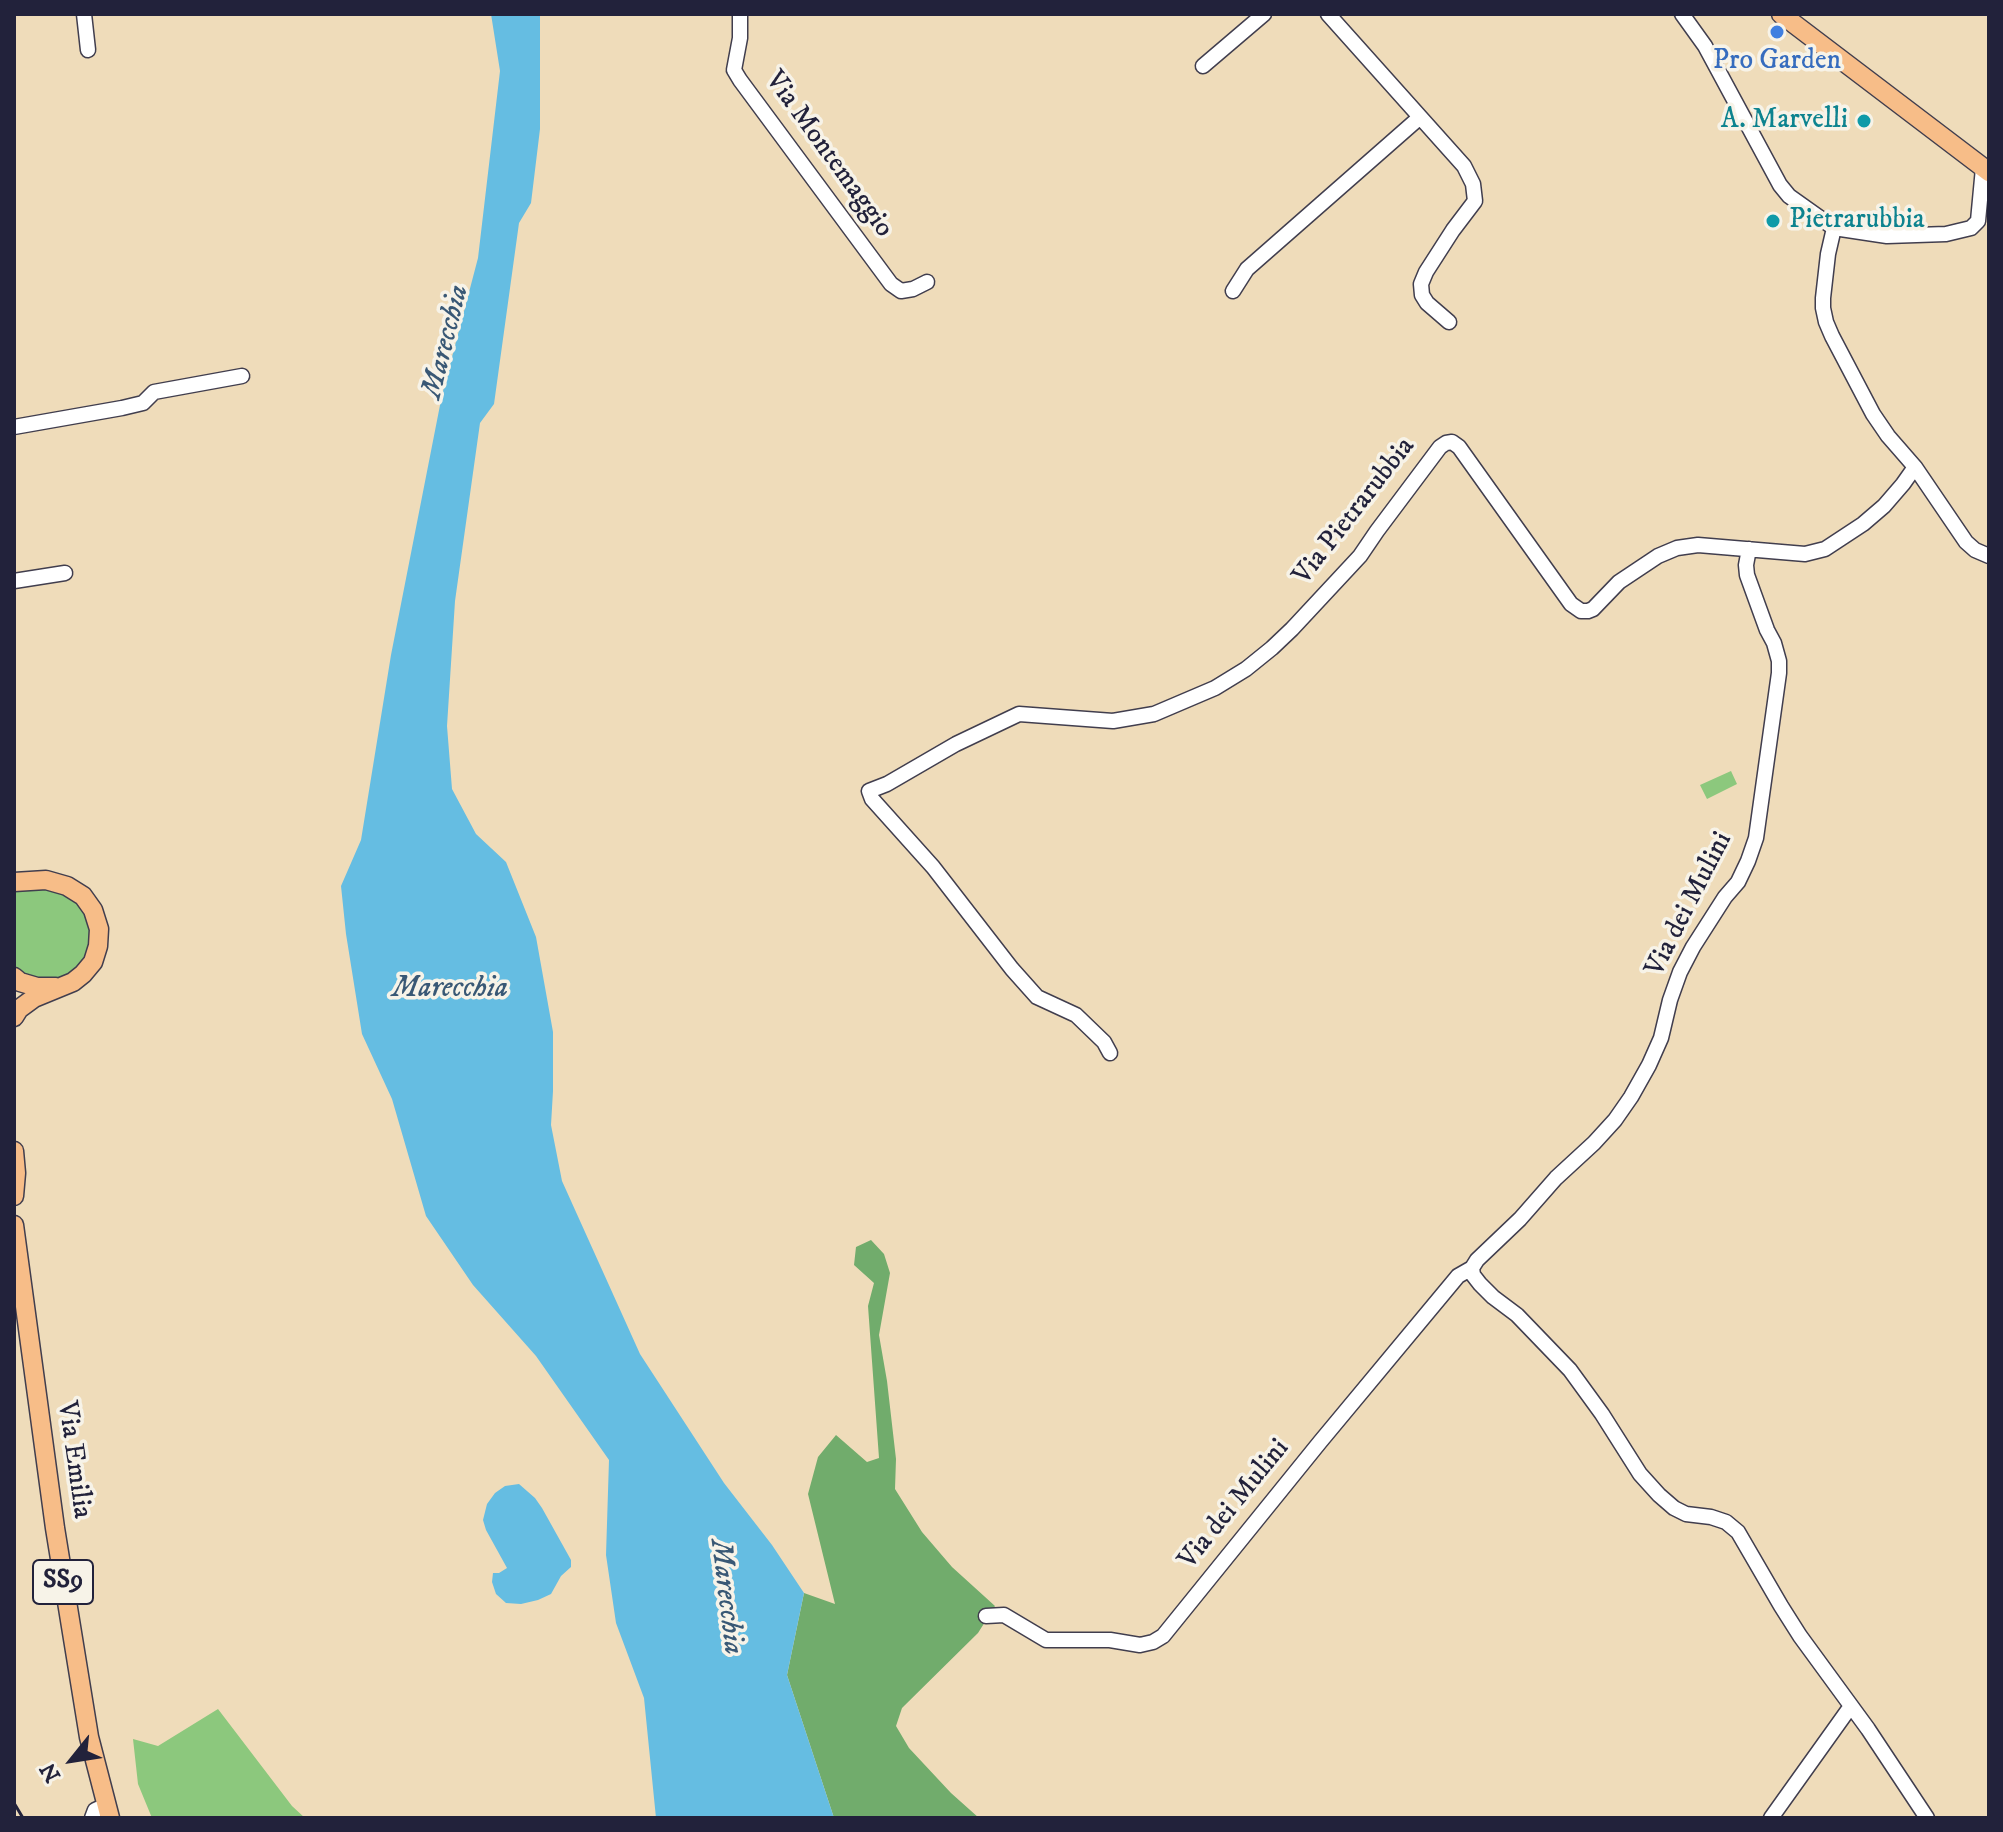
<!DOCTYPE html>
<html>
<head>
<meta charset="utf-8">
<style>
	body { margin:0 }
	#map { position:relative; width:2003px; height:1832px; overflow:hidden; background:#efdcba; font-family:"IM FELL DW Pica",serif }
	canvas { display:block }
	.frame { position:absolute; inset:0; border:16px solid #22223b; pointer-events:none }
	.north { position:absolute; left:32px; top:1720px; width:80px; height:80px; -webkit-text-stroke:6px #f7f3e8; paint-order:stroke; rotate:240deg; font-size:22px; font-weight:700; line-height:32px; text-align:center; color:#22223b }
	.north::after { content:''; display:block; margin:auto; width:28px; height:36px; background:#22223b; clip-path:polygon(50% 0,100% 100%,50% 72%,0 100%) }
</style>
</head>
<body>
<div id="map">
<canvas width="2003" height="1832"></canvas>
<div class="frame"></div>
<div class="north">N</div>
</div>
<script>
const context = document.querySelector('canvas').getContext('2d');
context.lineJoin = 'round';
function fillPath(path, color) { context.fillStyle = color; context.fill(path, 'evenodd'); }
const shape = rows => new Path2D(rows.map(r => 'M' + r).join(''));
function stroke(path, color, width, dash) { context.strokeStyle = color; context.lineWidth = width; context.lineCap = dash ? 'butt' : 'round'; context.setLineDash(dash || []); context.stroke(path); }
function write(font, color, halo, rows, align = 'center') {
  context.font = font + ' "IM FELL DW Pica",serif'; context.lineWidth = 7; context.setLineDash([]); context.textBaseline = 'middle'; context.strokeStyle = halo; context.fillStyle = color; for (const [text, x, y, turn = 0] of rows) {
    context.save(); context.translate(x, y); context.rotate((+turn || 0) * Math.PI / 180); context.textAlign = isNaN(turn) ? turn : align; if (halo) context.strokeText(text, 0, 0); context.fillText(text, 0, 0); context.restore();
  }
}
fillPath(shape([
	[1731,771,1737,784,1707,799,1700,785],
	[43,888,59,891,78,901,90,922,92,947,82,966,67,978,38,982,14,971,14,890],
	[218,1709,292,1806,305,1818,152,1818,138,1784,133,1739,158,1746]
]), '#8cc87d');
fillPath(shape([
	[871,1240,884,1254,890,1273,879,1335,887,1381,896,1459,895,1489,922,1532,952,1567,995,1606,978,1633,902,1708,896,1726,909,1748,951,1793,979,1818,834,1818,787,1675,804,1593,835,1604,808,1494,818,1457,836,1435,867,1462,879,1458,868,1306,874,1283,854,1265,856,1247]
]), '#71ac6c');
fillPath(shape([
	[491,14,540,14,540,129,531,203,519,223,494,404,480,423,455,601,447,726,452,789,476,834,506,862,536,937,553,1032,553,1091,551,1125,562,1181,640,1354,724,1483,772,1545,804,1593,787,1675,834,1818,656,1818,644,1698,616,1623,606,1555,609,1460,536,1356,473,1285,426,1216,392,1099,362,1034,346,934,341,886,361,840,391,655,442,395,478,258,500,71],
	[519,1484,535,1498,542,1508,571,1560,571,1567,561,1576,551,1594,538,1600,521,1604,506,1603,496,1594,492,1582,493,1573,499,1573,507,1568,486,1530,483,1520,487,1504,495,1493,505,1486]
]), '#65bde2');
const minor = shape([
	[84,14,88,50],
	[740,14,740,38,734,70,740,80,891,284,901,291,913,289,927,282],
	[1328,14,1464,166,1473,184,1475,201,1453,230,1426,272,1421,284,1422,295,1427,303,1449,322],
	[1682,14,1705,46,1780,185,1789,196,1834,228,1887,236,1946,234,1971,228,1978,221,1983,168],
	[1203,66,1264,14],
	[1834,228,1828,254,1823,298,1823,308,1826,322,1832,336,1873,414,1888,436,1915,467,1966,542,1975,550,1989,556],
	[1233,291,1247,269,1419,118],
	[14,427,122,408,143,403,154,392,242,376],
	[14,581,65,573],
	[1110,1053,1104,1042,1076,1015,1037,997,1012,969,933,867,872,799,869,791,887,784,956,744,1019,714,1113,721,1154,714,1215,688,1246,669,1272,648,1292,629,1360,556,1377,531,1440,447,1446,443,1452,442,1459,447,1571,604,1581,611,1588,611,1593,609,1619,582,1658,556,1677,548,1698,545,1805,554,1825,549,1863,524,1884,506,1903,484,1915,467],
	[1472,1268,1473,1275,1480,1284,1493,1297,1517,1315,1570,1370,1602,1414,1640,1474,1659,1495,1674,1508,1686,1514,1711,1517,1726,1522,1738,1532,1781,1606,1800,1636,1868,1729,1927,1818],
	[986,1616,1004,1615,1046,1640,1110,1640,1140,1645,1153,1642,1163,1636,1320,1442,1458,1276,1472,1268,1477,1260,1520,1219,1556,1178,1594,1143,1615,1120,1631,1097,1649,1065,1661,1038,1670,1000,1680,972,1693,947,1725,897,1738,882,1748,861,1756,838,1779,673,1779,661,1774,643,1767,630,1747,575,1746,565,1749,549],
	[92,1818,95,1810,106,1805],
	[1771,1818,1851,1706]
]);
const major = shape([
	[1781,14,1989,172],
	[14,882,46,880,67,886,83,896,93,910,99,929,98,946,93,962,83,974,73,982,34,998,19,1009,14,1017],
	[14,977,20,982,37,987,56,987],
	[14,1151,16,1173,14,1196],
	[14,1225,55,1528,89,1737,110,1818]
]);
stroke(minor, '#413e4e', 17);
stroke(major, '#413e4e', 21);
stroke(minor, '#fff', 14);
stroke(major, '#f7bd88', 18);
stroke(shape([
	[14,1803,23,1818]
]), '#22223b', 3);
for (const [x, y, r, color] of [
	[1777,32,8,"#3f7fe0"],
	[1864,121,8,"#0f9aa8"],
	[1773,221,8,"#0f9aa8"]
]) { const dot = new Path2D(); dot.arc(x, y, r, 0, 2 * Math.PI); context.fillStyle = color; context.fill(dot); stroke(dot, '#f7f3e8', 3); }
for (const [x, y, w] of [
	[63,1582,60]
]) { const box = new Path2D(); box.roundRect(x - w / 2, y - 22, w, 44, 6); context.fillStyle = '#f7f3e8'; context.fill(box); stroke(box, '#22223b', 2); }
write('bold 26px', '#22223b', null, [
	["SS9",63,1582]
]);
write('28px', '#366cbe', '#f7f3e8', [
	["Pro Garden",1777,62]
]);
write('28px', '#0d838f', '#f7f3e8', [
	["A. Marvelli",1848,121],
	["Pietrarubbia",1789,221,"left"]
], 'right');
write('28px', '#22223b', '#f7f3e8', [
	["Via Montemaggio",828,155,54],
	["Via Pietrarubbia",1355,512,-52],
	["Via dei Mulini",1690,905,-63],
	["Via Emilia",73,1460,82],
	["Via dei Mulini",1235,1505,-51]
]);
write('italic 30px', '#395875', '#f7f3e8', [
	["Marecchia",447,342,-76],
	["Marecchia",450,990],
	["Marecchia",725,1597,83]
]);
</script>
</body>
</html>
